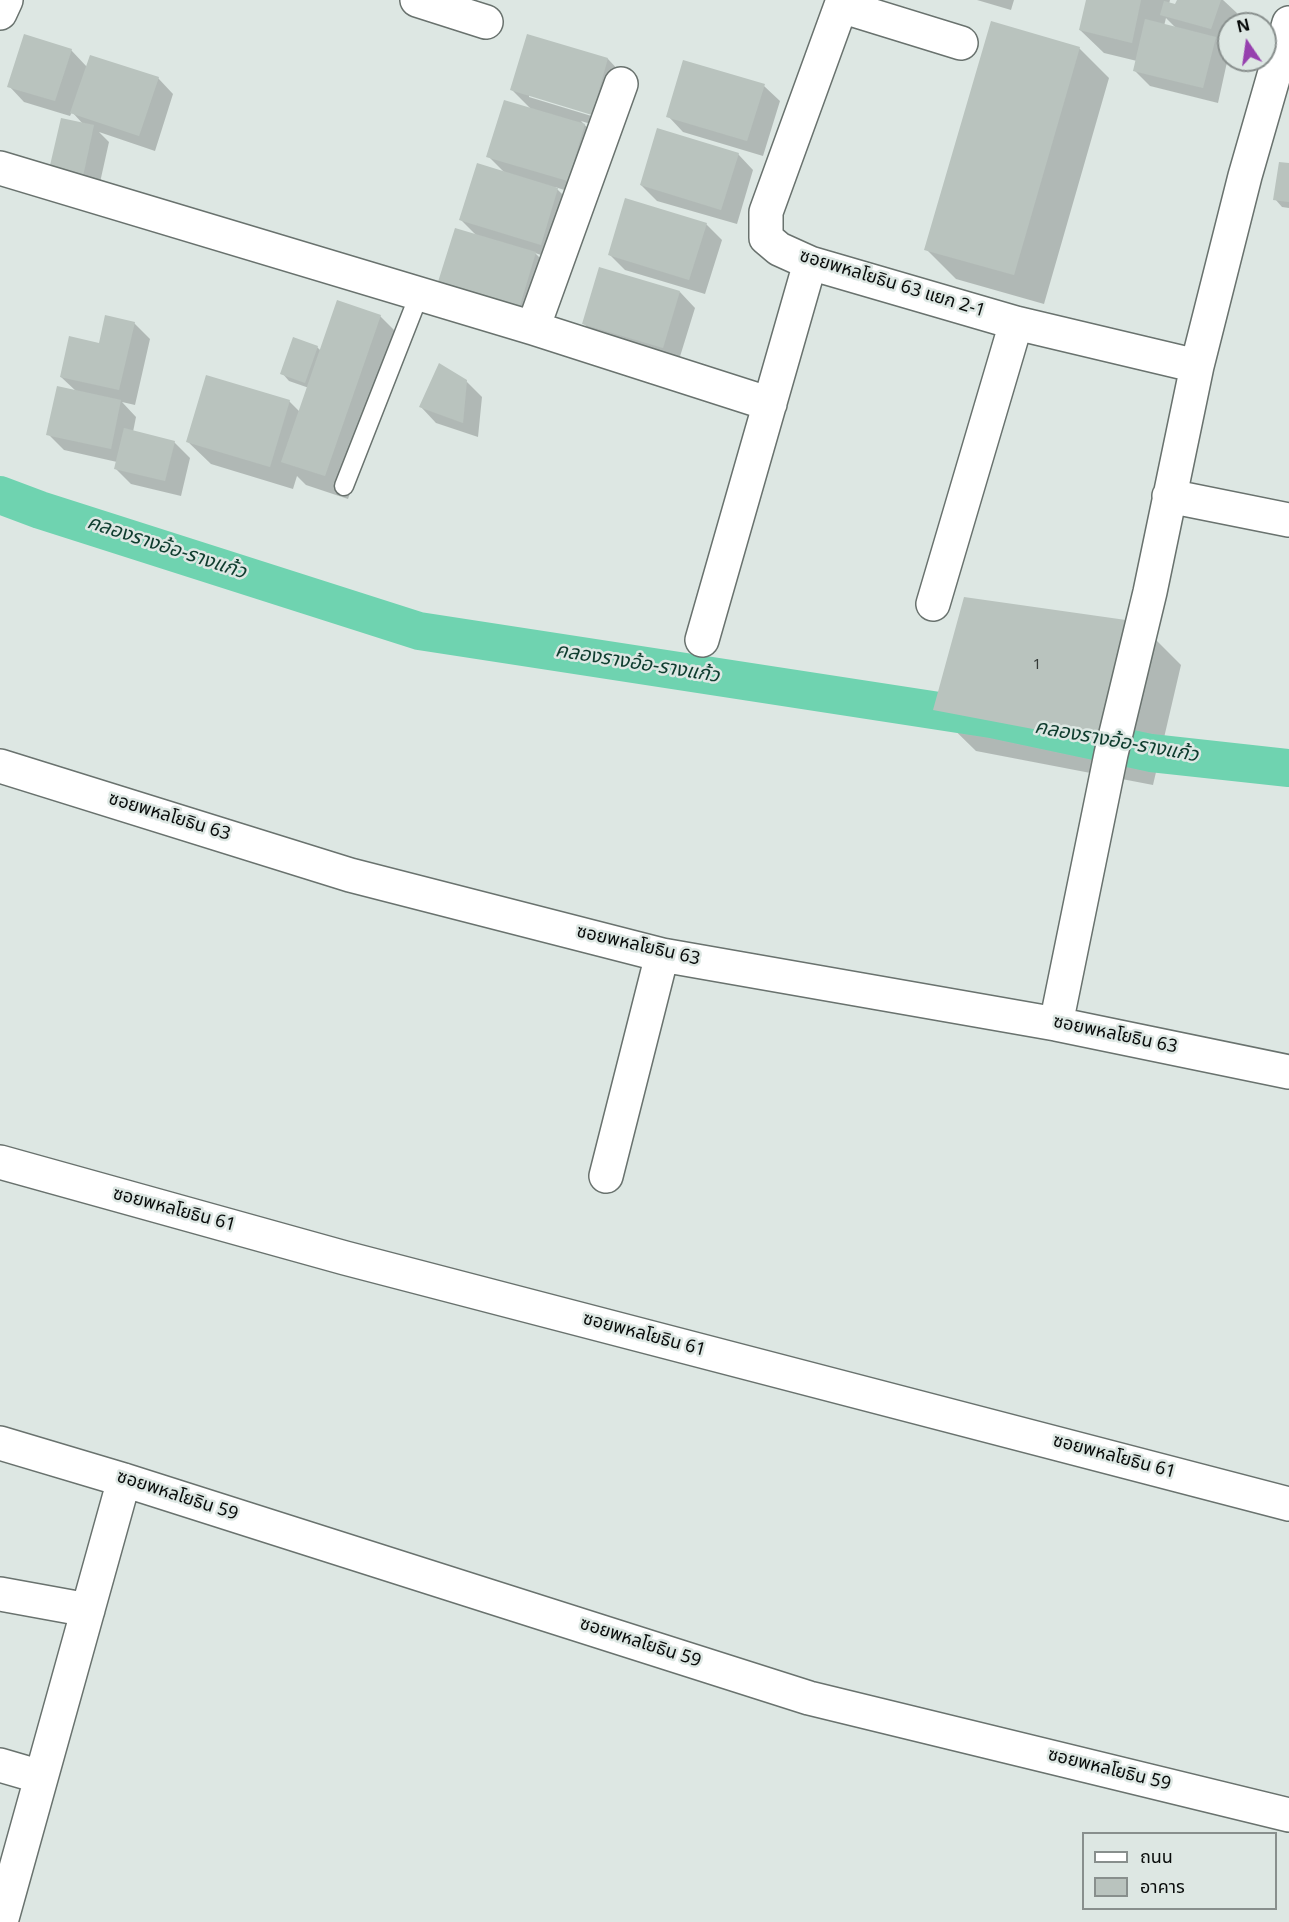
<!DOCTYPE html>
<html>
<head>
<meta charset="utf-8">
<style>
	body { margin:0 }
	#map { position:relative; width:1289px; height:1922px; overflow:hidden; background:#dde7e3; font-family:Georgia,"Noto Sans Thai",serif }
	canvas { display:block }
	.legend { position:absolute; left:1082px; top:1832px; width:195px; height:78px; box-sizing:border-box; background:#dde7e3; border:2px solid #888f8d; margin:0; padding:8px 10px; list-style:none; font-size:18px; color:#090c0b }
	.legend li { display:flex; align-items:center; gap:12px; height:30px }
	.legend b { width:30px; border:2px solid #888f8d }
	.north { position:absolute; left:1217px; top:12px; width:60px; height:60px; box-sizing:border-box; background:#dde7e3; border:2px solid #888f8d; border-radius:50%; rotate:347deg; font-size:16px; font-weight:700; line-height:24px; text-align:center; color:#090c0b }
	.north::after { content:''; display:block; margin:auto; width:21px; height:27px; background:#9640ae; clip-path:polygon(50% 0,100% 100%,50% 72%,0 100%) }
</style>
</head>
<body>
<div id="map">
<canvas width="1289" height="1922"></canvas>
<ul class="legend">
<li><b style="height:8px;background:#fff"></b>ถนน</li>
<li><b style="height:16px;background:#b9c3be"></b>อาคาร</li>
</ul>
<div class="north">N</div>
</div>
<script>
const context = document.querySelector('canvas').getContext('2d');
context.lineJoin = 'round';
function fillPath(path, color) { context.fillStyle = color; context.fill(path, 'evenodd'); }
const shape = rows => new Path2D(rows.map(r => 'M' + r).join(''));
function stroke(path, color, width, dash) { context.strokeStyle = color; context.lineWidth = width; context.lineCap = dash ? 'butt' : 'round'; context.setLineDash(dash || []); context.stroke(path); }
function write(font, color, halo, rows, align = 'center') {
  context.font = font + ' Georgia,"Noto Sans Thai",serif'; context.lineWidth = 5; context.setLineDash([]); context.textBaseline = 'middle'; context.strokeStyle = halo; context.fillStyle = color; for (const [text, x, y, turn = 0] of rows) {
    context.save(); context.translate(x, y); context.rotate((+turn || 0) * Math.PI / 180); context.textAlign = isNaN(turn) ? turn : align; if (halo) context.strokeText(text, 0, 0); context.fillText(text, 0, 0); context.restore();
  }
}
fillPath(shape([
	[977,0,1014,0,1011,10],
	[1087,0,1170,0,1169,4,1176,6,1178,0,1223,0,1237,13,1233,24,1229,24,1227,44,1218,42,1229,53,1218,103,1150,86,1134,70,1137,61,1104,53,1080,30],
	[1166,18,1177,29,1164,26],
	[528,35,608,59,623,75,607,129,581,121,600,141,583,196,555,187,573,205,557,260,535,253,551,269,534,324,455,300,477,236,461,220,506,174,488,156,532,110,512,90],
	[529,94,599,115,598,118,529,97],
	[1079,48,1109,78,1044,304,956,279,926,249],
	[71,50,87,67,158,78,173,94,155,151,99,132,109,142,97,196,65,189,83,124,72,112,70,116,24,102,9,86],
	[764,86,780,101,763,156,683,132,668,116],
	[738,154,753,170,737,224,657,201,641,185],
	[1289,165,1289,208,1282,207,1275,199],
	[706,224,722,240,705,294,625,270,609,254],
	[680,292,695,308,678,363,599,339,583,323],
	[380,316,403,339,348,499,306,485,297,476,293,489,211,464,187,441,289,401,300,412,309,388,289,381,282,373,317,347,321,351],
	[134,323,150,339,135,405,122,402,136,417,133,432,174,442,190,458,181,496,131,484,116,469,117,462,64,450,48,434,77,392,61,377,100,345],
	[466,381,482,397,478,437,436,423,421,407],
	[1140,624,1181,665,1153,785,976,751,934,710]
]), '#0003');
stroke(shape([
	[0,495,40,510,419,631,991,719,1151,753,1289,768]
]), '#6fd3b0', 38);
fillPath(shape([
	[1086,0,1141,0,1132,43,1079,30],
	[1177,0,1221,0,1211,29,1160,15,1164,1,1175,4],
	[1145,19,1216,37,1203,88,1133,71],
	[991,21,1080,47,1014,275,924,250],
	[24,34,72,49,55,101,7,87],
	[527,34,608,58,592,115,510,90],
	[90,55,159,77,139,136,70,113],
	[683,60,765,84,747,141,666,117],
	[504,100,585,124,568,181,486,157],
	[61,118,94,125,82,181,48,174],
	[657,128,739,153,721,210,640,185],
	[1279,162,1289,163,1289,202,1273,200],
	[477,163,558,188,541,245,459,220],
	[625,198,707,223,689,280,608,255],
	[455,228,536,252,519,309,437,285],
	[599,267,680,291,663,348,582,324],
	[337,300,381,315,325,476,281,462],
	[105,315,135,322,119,390,60,377,69,336,99,343],
	[293,337,318,346,305,383,280,374],
	[439,363,467,380,463,423,419,407],
	[206,375,290,400,270,467,186,442],
	[57,386,121,400,111,449,46,435],
	[124,428,175,441,165,481,114,469],
	[964,597,1140,622,1112,744,933,710]
]), '#b9c3be');
const lane = shape([
	[344,486,419,295]
]);
const street = shape([
	[417,0,486,22],
	[843,0,766,212,766,238,779,249,810,263,1016,323,1197,366],
	[841,6,961,43],
	[0,13,6,0],
	[0,168,533,328,770,404],
	[533,328,621,84],
	[1169,496,1289,520],
	[933,604,1016,323],
	[702,640,810,263],
	[0,766,350,875,662,955,1056,1024,1289,1072],
	[1056,1024,1111,754,1150,592,1197,366,1245,176,1289,23],
	[0,1162,345,1258,1289,1504],
	[606,1176,662,955],
	[0,1443,124,1480,809,1698,1289,1815],
	[0,1594,88,1610],
	[0,1765,41,1777],
	[1,1922,124,1480]
]);
stroke(lane, '#69726e', 21);
stroke(street, '#69726e', 36);
stroke(lane, '#fff', 18);
stroke(street, '#fff', 33);
write('15px', '#353a38', null, [
	["1",1037,666]
]);
write('18px', '#090c0b', '#dde7e3', [
	["ซอยพหลโยธิน 63 แยก 2-1",892,285,17],
	["ซอยพหลโยธิน 63",169,818,17],
	["ซอยพหลโยธิน 63",638,947,13],
	["ซอยพหลโยธิน 63",1115,1036,12],
	["ซอยพหลโยธิน 61",174,1211,15],
	["ซอยพหลโยธิน 61",644,1336,15],
	["ซอยพหลโยธิน 61",1114,1458,15],
	["ซอยพหลโยธิน 59",177,1497,18],
	["ซอยพหลโยธิน 59",640,1644,18],
	["ซอยพหลโยธิน 59",1109,1771,14]
]);
write('italic 20px', '#0e3c2e', '#dde7e3', [
	["คลองรางอ้อ-รางแก้ว",166,549,18],
	["คลองรางอ้อ-รางแก้ว",637,665,9],
	["คลองรางอ้อ-รางแก้ว",1116,743,10]
]);
</script>
</body>
</html>
